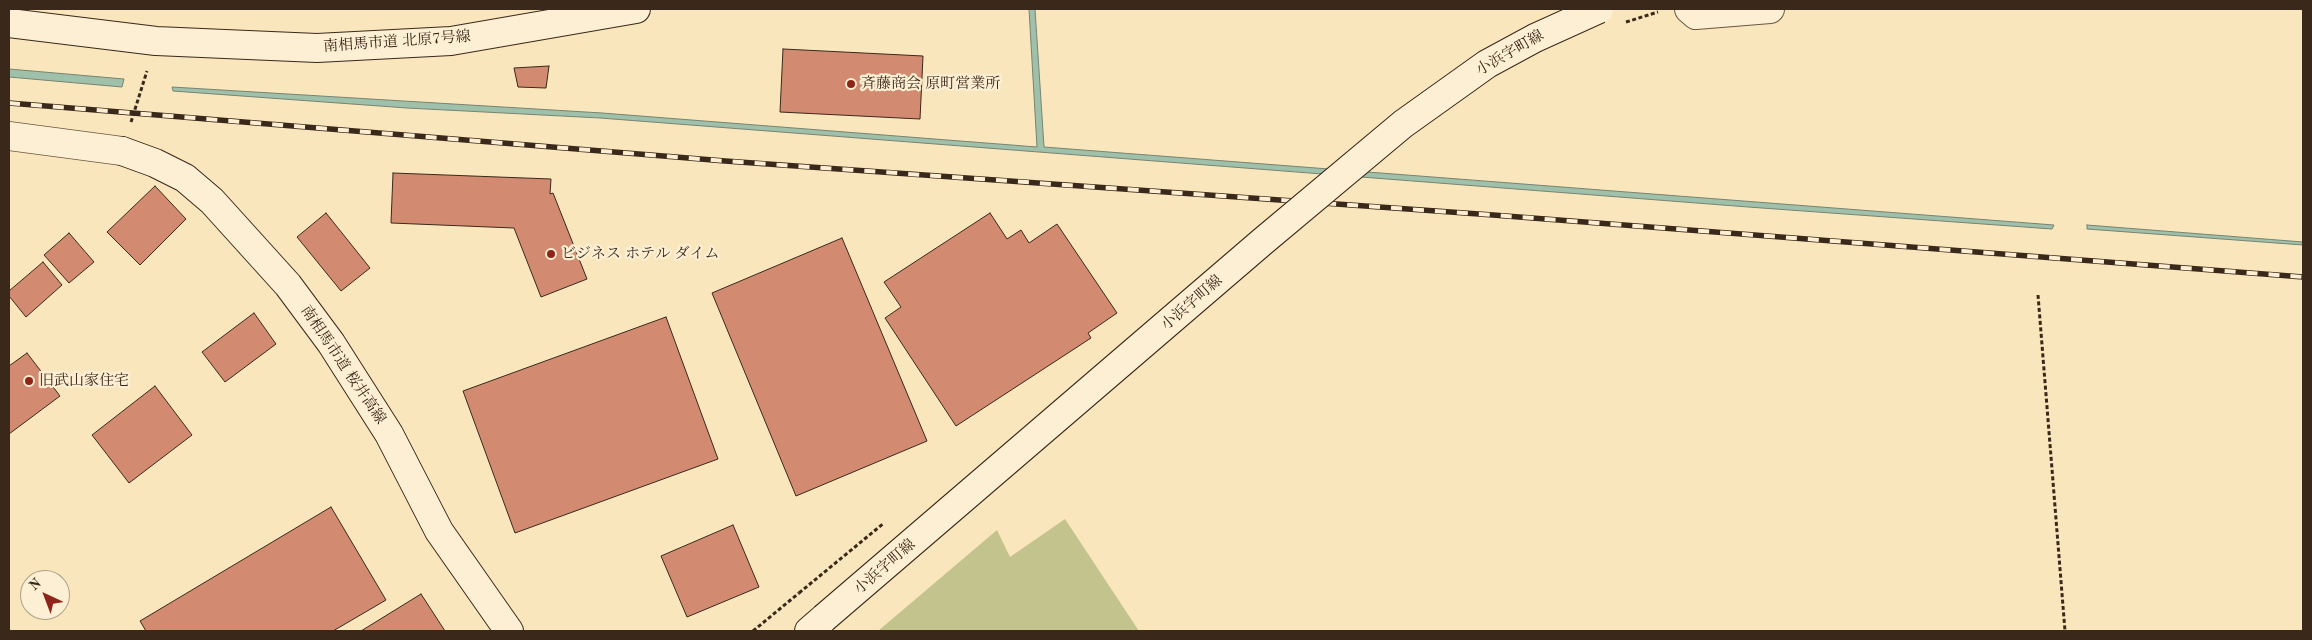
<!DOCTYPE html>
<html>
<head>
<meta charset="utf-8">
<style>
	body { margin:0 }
	#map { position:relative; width:2312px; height:640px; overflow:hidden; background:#fae6bc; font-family:"Old Standard TT",serif }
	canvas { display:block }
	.frame { position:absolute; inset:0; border:10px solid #3a281a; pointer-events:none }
	.north { position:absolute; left:20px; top:570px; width:50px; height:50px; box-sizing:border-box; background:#fcefd3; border:1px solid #ae9f89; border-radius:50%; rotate:317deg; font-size:14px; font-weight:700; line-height:20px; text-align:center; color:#3a281a }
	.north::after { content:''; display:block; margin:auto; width:18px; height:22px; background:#8f2418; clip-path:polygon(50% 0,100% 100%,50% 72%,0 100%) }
</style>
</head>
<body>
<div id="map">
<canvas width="2312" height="640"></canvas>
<div class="frame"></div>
<div class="north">N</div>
</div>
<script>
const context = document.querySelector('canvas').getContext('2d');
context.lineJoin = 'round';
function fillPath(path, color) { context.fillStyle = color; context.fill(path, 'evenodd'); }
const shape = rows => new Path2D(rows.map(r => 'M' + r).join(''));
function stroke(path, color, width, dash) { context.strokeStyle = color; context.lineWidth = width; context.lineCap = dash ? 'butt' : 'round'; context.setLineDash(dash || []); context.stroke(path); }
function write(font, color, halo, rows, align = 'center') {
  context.font = font + ' "Old Standard TT","Noto Serif JP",serif'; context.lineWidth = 4.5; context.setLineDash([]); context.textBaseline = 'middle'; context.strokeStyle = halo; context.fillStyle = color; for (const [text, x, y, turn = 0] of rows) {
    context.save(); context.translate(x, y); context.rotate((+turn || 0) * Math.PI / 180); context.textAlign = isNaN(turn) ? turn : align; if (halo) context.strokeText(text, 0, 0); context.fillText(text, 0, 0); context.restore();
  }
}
fillPath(shape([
	[1065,519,1139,631,878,631,997,530,1010,557]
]), '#c3c38d');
const water = shape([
	[1029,9,1035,9,1044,147,2054,225,2052,229,1748,207,600,118,407,108,173,91,172,87,602,113,1037,147,1029,9],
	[9,69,124,79,122,87,9,77,9,69],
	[2087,225,2303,242,2303,245,2087,229,2087,225]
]);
fillPath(water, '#9fc0aa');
stroke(water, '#778370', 1);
const building = shape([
	[783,49,923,56,920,119,780,112,783,49],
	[549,66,546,88,518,87,514,68,549,66],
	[393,173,551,179,550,194,553,193,587,279,541,297,514,228,391,223,393,173],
	[155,186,186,219,140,265,107,232,155,186],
	[326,213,370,268,341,291,297,237,326,213],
	[990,213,1007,239,1021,230,1029,243,1057,224,1117,313,1088,333,1091,338,956,426,885,318,901,307,884,282,990,213],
	[69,233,94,262,69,283,44,255,69,233],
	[842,238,927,441,796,496,712,293,842,238],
	[43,262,62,285,26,317,9,296,9,291,43,262],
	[254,313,276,344,225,382,202,352,254,313],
	[666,317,718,459,515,533,463,391,666,317],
	[27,353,60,396,9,434,9,366,27,353],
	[155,386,192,435,129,483,92,435,155,386],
	[331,507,386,600,333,631,146,631,140,621,331,507],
	[733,525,759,587,687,617,661,556,733,525],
	[421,594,445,631,361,631,421,594]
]);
fillPath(building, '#d28b71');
stroke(building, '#3a281a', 1);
const street = shape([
	[1689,9,1696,15,1770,9],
	[9,136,122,151]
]);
const secondary = shape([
	[9,23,156,41,317,48,451,41,636,9],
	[122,151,155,163,185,178,212,201,288,285,331,343,389,434,439,531,509,631],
	[809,631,824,618]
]);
stroke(street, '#6a5842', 30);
stroke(secondary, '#3a281a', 30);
stroke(shape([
	[1626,22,1658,12],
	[131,122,147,71],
	[2038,295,2065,631],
	[753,631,799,593]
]), '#3a281a', 3, [4, 2.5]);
stroke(street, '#fcefd3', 28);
stroke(secondary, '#fcefd3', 28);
const rail = shape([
	[9,103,725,161,1493,215,2303,277]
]);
stroke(rail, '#3a281a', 5.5);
stroke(rail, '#fcefd3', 4, [11]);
const secondaryBridge = shape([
	[824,618,1262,242,1403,124,1487,64,1535,38,1599,9]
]);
stroke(secondaryBridge, '#3a281a', 30, []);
stroke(shape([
	[799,593,884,523]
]), '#3a281a', 3, [4, 2.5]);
stroke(secondaryBridge, '#fcefd3', 28);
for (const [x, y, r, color] of [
	[851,84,5,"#8f2418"],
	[551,254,5,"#8f2418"],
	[29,381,5,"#8f2418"]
]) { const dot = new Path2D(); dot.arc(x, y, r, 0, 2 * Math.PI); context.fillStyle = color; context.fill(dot); stroke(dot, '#fcefd3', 2); }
write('15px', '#3a281a', '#fcefd3', [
	["南相馬市道 北原7号線",397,42,-4],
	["小浜字町線",1510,53,-30],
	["小浜字町線",1192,303,-41],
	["南相馬市道 桜井高線",343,365,56],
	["小浜字町線",885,567,-41]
]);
write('15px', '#3a281a', '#fcefd3', [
	["斉藤商会 原町営業所",861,84],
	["ビジネス ホテル ダイム",561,254],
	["旧武山家住宅",39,381]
], 'left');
</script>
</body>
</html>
